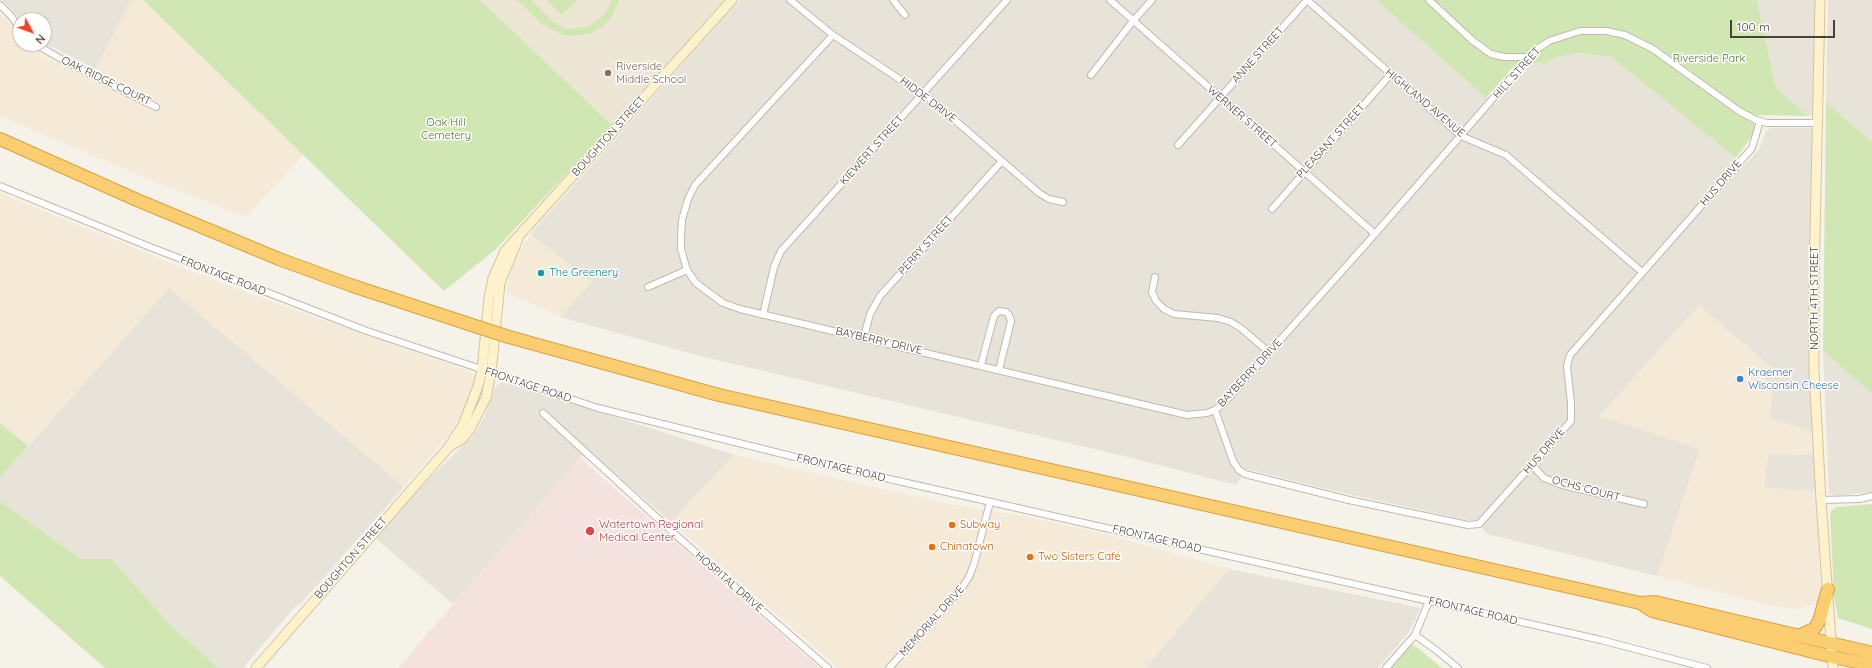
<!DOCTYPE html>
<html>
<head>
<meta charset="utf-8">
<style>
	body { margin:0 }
	#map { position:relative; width:1872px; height:668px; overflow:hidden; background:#f5f2ea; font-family:Quicksand,sans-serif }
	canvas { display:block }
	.north { position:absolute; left:12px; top:12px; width:40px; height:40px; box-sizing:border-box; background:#fff; border:1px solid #b6b3af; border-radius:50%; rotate:131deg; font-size:11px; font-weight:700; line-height:16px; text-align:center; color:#494238 }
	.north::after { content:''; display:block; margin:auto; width:14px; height:18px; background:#f44322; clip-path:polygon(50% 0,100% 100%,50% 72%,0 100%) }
	.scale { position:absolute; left:1730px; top:20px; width:105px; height:18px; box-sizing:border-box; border:2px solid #494238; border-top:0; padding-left:5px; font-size:12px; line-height:14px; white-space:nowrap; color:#494238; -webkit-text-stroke:3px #fff; paint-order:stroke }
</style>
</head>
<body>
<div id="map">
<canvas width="1872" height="668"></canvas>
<div class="north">N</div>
<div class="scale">100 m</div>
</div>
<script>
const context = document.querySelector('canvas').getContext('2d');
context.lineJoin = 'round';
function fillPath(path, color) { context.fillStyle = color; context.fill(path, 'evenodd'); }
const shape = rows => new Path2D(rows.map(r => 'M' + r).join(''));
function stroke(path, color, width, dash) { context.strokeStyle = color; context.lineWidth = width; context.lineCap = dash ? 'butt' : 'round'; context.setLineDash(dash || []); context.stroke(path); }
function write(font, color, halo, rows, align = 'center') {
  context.font = font + ' Quicksand,sans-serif'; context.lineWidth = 3; context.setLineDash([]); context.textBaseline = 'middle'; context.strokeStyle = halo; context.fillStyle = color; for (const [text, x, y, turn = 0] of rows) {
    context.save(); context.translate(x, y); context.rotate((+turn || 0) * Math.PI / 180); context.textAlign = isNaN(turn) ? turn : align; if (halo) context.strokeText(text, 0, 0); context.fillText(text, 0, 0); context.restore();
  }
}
fillPath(shape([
	[2,0,131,0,96,69,44,43,44,20,21,20],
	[740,0,1376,0,1494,105,1532,63,1544,64,1558,57,1579,53,1611,57,1745,165,1759,149,1766,131,1769,129,1775,128,1808,128,1812,130,1813,137,1809,341,1813,432,1770,419,1772,386,1763,377,1771,367,1599,415,1700,449,1657,576,1487,534,1476,520,1467,520,1330,490,1247,469,1236,485,1128,457,700,356,560,317,591,282,530,234],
	[1757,0,1816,0,1814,111,1810,115,1808,116,1776,88],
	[1828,0,1872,0,1872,142,1826,102],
	[169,288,404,487,302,602,294,608,243,668,219,668,171,626,112,559,81,559,0,501,0,478],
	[1823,351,1872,394,1872,491,1870,492,1836,496,1829,493],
	[501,382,521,387,734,455,671,522,587,450,453,604,374,537,407,500,472,437,484,418,495,388],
	[1814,454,1816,491,1764,488,1768,455],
	[1229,569,1421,608,1409,632,1378,668,1145,668]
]), '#e8e3d8');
fillPath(shape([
	[131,0,143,0,303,155,246,217,158,183,0,116,0,14,20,34,20,44,30,44,45,57,91,78],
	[0,193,195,273,286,307,470,371,475,375,474,382,463,412,449,435,404,487,169,288,28,446,0,423],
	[530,234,591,282,560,316,506,293,515,259],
	[1699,305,1771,367,1763,377,1772,385,1770,418,1813,432,1814,454,1768,455,1764,488,1816,491,1821,594,1820,603,1795,609,1769,605,1657,576,1700,449,1599,416],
	[734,455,943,503,1016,515,1090,530,1229,569,1145,668,838,668,671,522]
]), '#f5e9d7');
fillPath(shape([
	[480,0,724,0,612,125]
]), '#ede6d5');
fillPath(shape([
	[580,458,820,668,398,668]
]), '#f4e2de');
fillPath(shape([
	[143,0,480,0,612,125,496,249,444,291],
	[517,0,531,0,552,21,565,28,571,29,589,26,604,15,612,0,619,0,612,16,604,25,591,33,575,36,564,35,549,28,542,24],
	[547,0,577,0,562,15],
	[1376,0,1757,0,1776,88,1808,116,1756,115,1752,136,1736,158,1611,57,1579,53,1558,57,1544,64,1527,62,1511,69,1486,98],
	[1826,102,1872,142,1872,394,1823,351],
	[0,423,28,446,0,478],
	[0,501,81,559,112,559,171,626,219,668,105,668,0,576],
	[1872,504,1872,629,1838,618,1834,596,1830,514,1831,511,1836,507],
	[1413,645,1418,648,1442,668,1386,668,1406,646]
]), '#d0e7b4');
const street = shape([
	[790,0,833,35,934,102,1039,193,1049,199,1063,202],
	[893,0,905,15],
	[1110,0,1375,234],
	[1307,0,1461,136,1506,155,1642,272],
	[1429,0,1473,41,1491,54,1504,57,1529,57],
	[0,5,10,15,20,28],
	[833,35,695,185,688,199,682,220,681,237,681,249,687,270,696,283,723,303,740,309,1187,415,1207,413,1215,410,1223,404,1375,234,1529,57,1536,50,1549,41,1580,31,1606,31,1625,35,1653,49,1739,111,1756,120,1767,123,1818,123],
	[35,44,70,64,156,107],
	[1091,75,1133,21,1152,0],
	[1178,145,1307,0],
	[0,186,150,247,367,331,598,408,823,464,1601,640,1707,668],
	[1272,209,1391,74],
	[1155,277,1152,292,1156,301,1164,309,1174,314,1218,318,1231,322,1242,329,1270,353],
	[648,287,687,270],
	[763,315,774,267,781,251,1007,0],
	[864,337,870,314,880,296,1002,161],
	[981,365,994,316,999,311,1006,312,1009,315,1011,321,999,370],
	[1215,410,1233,461,1239,470,1245,474,1349,500,1468,525,1479,524,1571,421,1571,403,1567,366,1570,355,1752,148,1760,121],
	[543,413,678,537,828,668],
	[1532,465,1544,478,1562,485,1644,504],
	[1821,500,1860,499,1872,496],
	[1415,635,1436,650,1458,668],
	[889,668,960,591,969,577,974,564,990,502],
	[1386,668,1415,635,1429,601]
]);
const secondary = shape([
	[1820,0,1814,283,1814,371,1821,500,1833,668],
	[452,445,462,439,470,429,486,398,491,373,500,283,518,239],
	[256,668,448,448,463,425,478,386,482,370,489,298,493,278,505,251,732,0]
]);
const highway = shape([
	[0,139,137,200,279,259,350,285,478,327],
	[509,337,719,395,1640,603,1655,602,1872,653],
	[1640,603,1652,611,1833,657,1872,665],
	[1798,636,1814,629,1819,621,1828,589]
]);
stroke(street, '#c0b9ad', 8);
stroke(secondary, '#d3c59b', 11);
stroke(highway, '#daa23f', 14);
stroke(street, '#fff', 6);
stroke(secondary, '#fdf2cc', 9);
stroke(highway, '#facd70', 12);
const highwayBridge = shape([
	[478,327,509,337]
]);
stroke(highwayBridge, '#daa23f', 14, []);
stroke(highwayBridge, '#facd70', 12);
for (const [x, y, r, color] of [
	[608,73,4,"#8d6e63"],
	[541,273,4,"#0f9aa8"],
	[1740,379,4,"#3f7fe0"],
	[952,525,4,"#e8710a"],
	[590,531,5,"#e0444e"],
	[932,547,4,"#e8710a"],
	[1030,557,4,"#e8710a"]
]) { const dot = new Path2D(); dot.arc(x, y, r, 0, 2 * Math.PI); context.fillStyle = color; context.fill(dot); stroke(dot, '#fff', 1.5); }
write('11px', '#494238', '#fff', [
	["ANNE STREET",1258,55,-48],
	["HILL STREET",1517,73,-48],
	["OAK RIDGE COURT",106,81,26],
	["HIDDE DRIVE",928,100,37],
	["HIGHLAND AVENUE",1425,103,40],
	["WERNER STREET",1242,117,41],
	["BOUGHTON STREET",609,136,-48],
	["PLEASANT STREET",1331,141,-48],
	["KIEWERT STREET",872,150,-48],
	["HUS DRIVE",1721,183,-49],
	["PERRY STREET",926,245,-48],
	["FRONTAGE ROAD",223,276,21],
	["NORTH 4TH STREET",1815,298,-90],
	["BAYBERRY DRIVE",879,341,13],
	["BAYBERRY DRIVE",1250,373,-47],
	["FRONTAGE ROAD",528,385,18],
	["HUS DRIVE",1544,451,-49],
	["FRONTAGE ROAD",841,468,13],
	["OCHS COURT",1586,489,15],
	["FRONTAGE ROAD",1157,539,13],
	["BOUGHTON STREET",351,558,-49],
	["HOSPITAL DRIVE",729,582,41],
	["FRONTAGE ROAD",1473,611,13],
	["MEMORIAL DRIVE",932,621,-48]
]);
write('11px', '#497a2c', '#fff', [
	["Riverside Park",1709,59],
	["Oak Hill",446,123],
	["Cemetery",446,136]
]);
write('11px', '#785e54', '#fff', [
	["Riverside",616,67],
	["Middle School",616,80]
], 'left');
write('11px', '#0d838f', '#fff', [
	["The Greenery",549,273]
], 'left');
write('11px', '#366cbe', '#fff', [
	["Kraemer",1748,373],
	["Wisconsin Cheese",1748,386]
], 'left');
write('11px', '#be3a42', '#fff', [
	["Watertown Regional",599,525],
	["Medical Center",599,538]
], 'left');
write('11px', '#c56008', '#fff', [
	["Subway",960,525],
	["Chinatown",940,547],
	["Two Sisters Cafe",1038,557]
], 'left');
</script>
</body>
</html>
